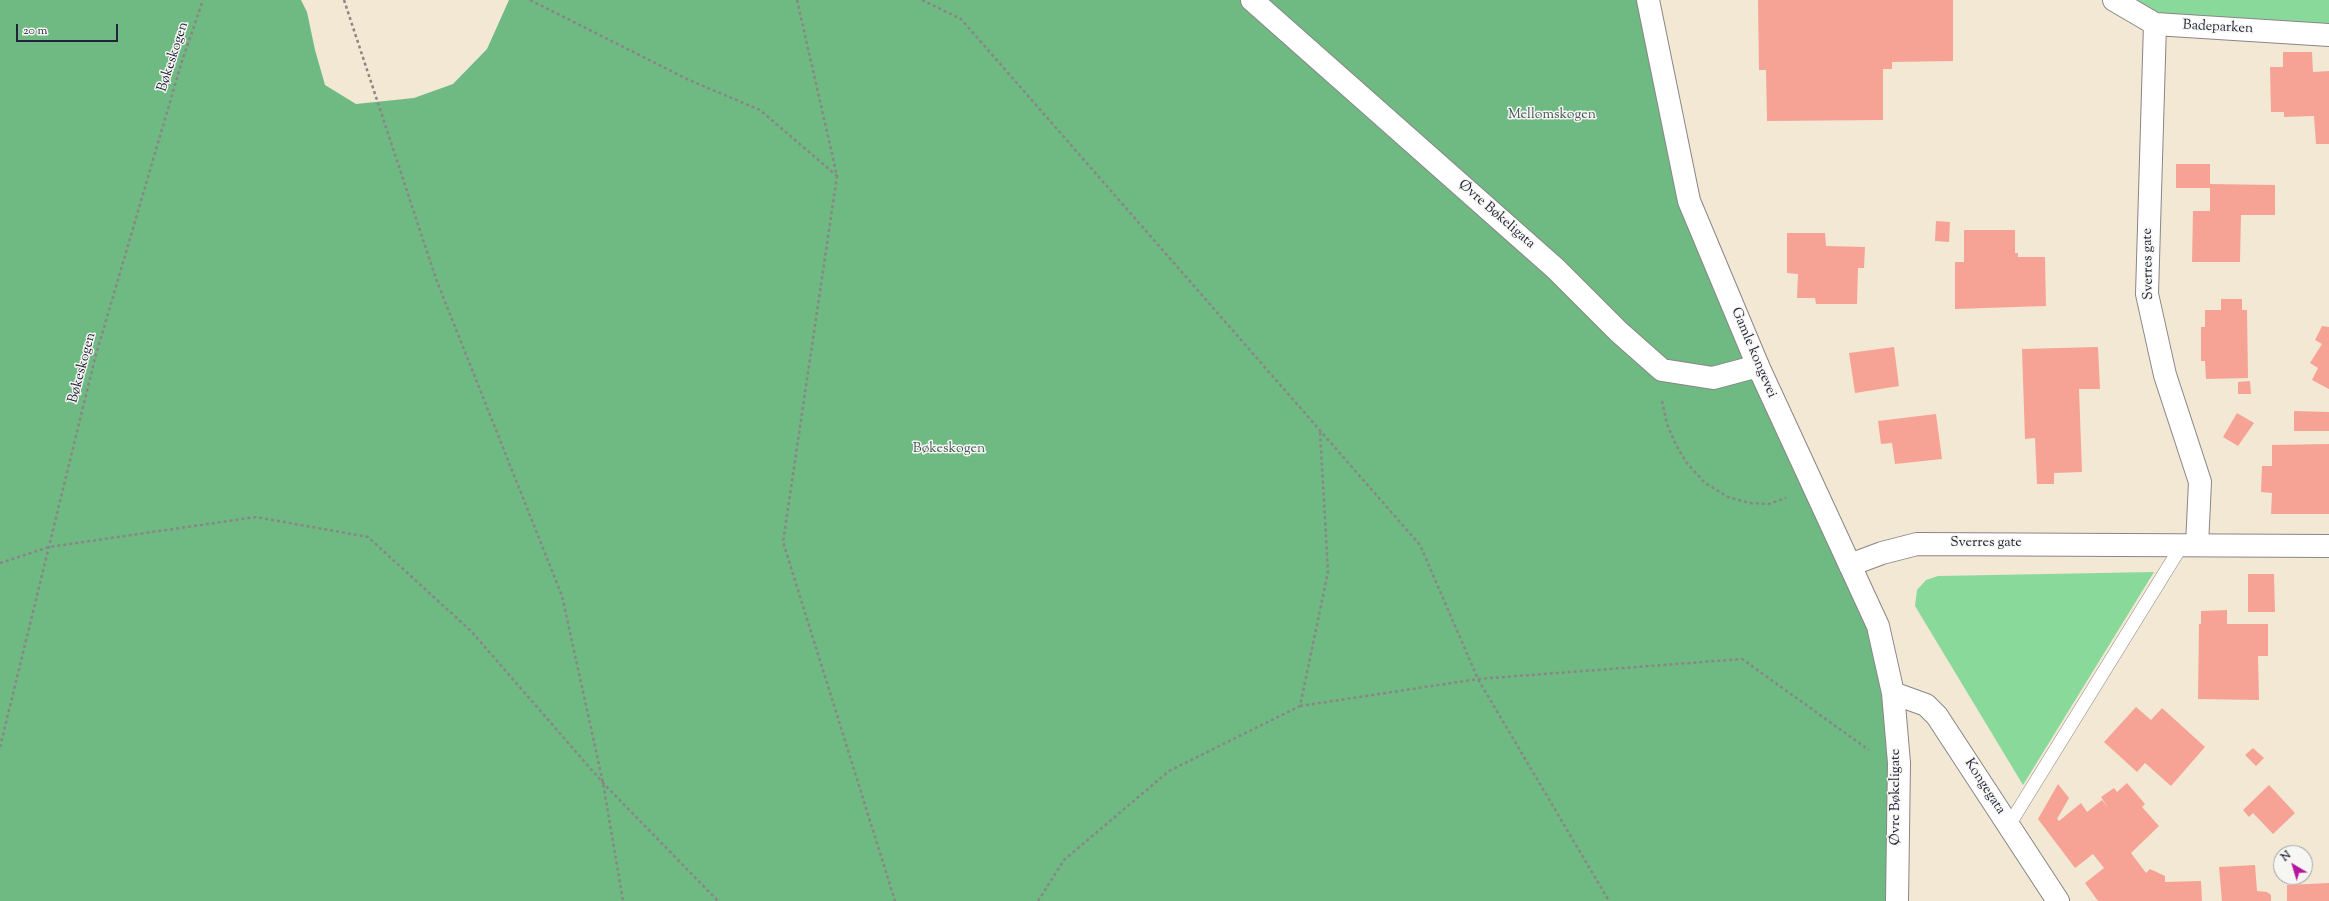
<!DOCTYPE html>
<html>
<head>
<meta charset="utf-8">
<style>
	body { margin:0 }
	#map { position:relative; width:2329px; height:901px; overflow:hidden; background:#f2e8d3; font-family:"Sorts Mill Goudy",serif }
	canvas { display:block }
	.north { position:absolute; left:2273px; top:845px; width:40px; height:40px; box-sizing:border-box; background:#f6f6f2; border:1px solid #a1a1a9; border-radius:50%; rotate:322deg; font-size:11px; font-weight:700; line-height:16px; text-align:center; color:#22223b }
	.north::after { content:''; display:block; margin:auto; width:14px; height:18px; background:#b5179e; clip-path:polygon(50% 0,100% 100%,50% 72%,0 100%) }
	.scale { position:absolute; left:16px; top:24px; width:102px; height:18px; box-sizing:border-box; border:2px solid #22223b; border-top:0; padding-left:5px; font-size:12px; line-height:14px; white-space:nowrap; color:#22223b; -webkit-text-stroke:3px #f6f6f2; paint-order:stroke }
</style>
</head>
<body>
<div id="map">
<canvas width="2329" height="901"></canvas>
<div class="north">N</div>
<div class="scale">20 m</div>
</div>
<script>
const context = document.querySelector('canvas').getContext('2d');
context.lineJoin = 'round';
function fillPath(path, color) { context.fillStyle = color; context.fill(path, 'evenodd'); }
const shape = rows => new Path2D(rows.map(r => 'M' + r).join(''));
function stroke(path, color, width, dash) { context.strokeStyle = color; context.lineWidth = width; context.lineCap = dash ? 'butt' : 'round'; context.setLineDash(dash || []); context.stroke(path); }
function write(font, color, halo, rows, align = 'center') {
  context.font = font + ' "Sorts Mill Goudy",serif'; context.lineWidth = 3; context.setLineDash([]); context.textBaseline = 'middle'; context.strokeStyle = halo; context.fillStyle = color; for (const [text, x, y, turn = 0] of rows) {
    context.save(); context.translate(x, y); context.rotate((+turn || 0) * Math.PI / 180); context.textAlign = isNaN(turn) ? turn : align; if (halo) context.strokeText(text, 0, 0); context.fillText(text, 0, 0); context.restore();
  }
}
fillPath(shape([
	[2115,0,2329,0,2329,28,2172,16,2121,4],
	[2154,572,2023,785,1915,606,1917,590,1926,580,1938,576]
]), '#89da9a');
fillPath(shape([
	[0,0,301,0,307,12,315,50,325,85,356,104,414,98,453,84,487,49,509,0,1648,0,1689,201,1822,508,1893,693,1897,901,0,901]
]), '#6eba82');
fillPath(shape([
	[1758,0,1953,0,1953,61,1892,62,1892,69,1883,69,1883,120,1767,121,1766,70,1759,70],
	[2283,52,2312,52,2313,72,2329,71,2329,144,2316,144,2314,116,2284,117,2284,112,2271,112,2270,67,2283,67],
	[2176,164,2210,164,2210,184,2275,185,2275,215,2241,215,2240,262,2192,262,2193,211,2210,211,2210,188,2176,188],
	[1936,221,1950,222,1949,242,1935,241],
	[1964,230,2015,230,2015,253,2018,253,2018,257,2045,257,2046,306,1955,309,1955,262,1964,262],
	[1787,233,1825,233,1826,246,1865,247,1864,268,1858,268,1857,304,1816,304,1815,298,1797,298,1798,274,1787,273],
	[2221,299,2242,299,2242,310,2247,310,2248,378,2206,379,2205,361,2201,361,2201,327,2205,327,2205,310,2221,310],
	[2322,326,2329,327,2329,389,2312,380,2318,368,2310,363,2322,344,2315,340],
	[1894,347,1899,386,1855,393,1849,353],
	[2098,347,2100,389,2079,389,2082,472,2054,473,2054,484,2037,484,2035,438,2025,439,2022,349],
	[2250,381,2251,394,2238,394,2238,382],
	[2294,411,2329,412,2329,431,2294,431],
	[2237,413,2254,423,2238,446,2223,437],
	[1936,414,1942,459,1895,464,1892,443,1881,444,1878,421],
	[2329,444,2329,514,2271,514,2272,493,2261,492,2262,466,2272,466,2272,445],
	[2248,574,2274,574,2275,612,2248,612],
	[2227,610,2227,624,2268,624,2268,656,2258,656,2259,700,2198,699,2199,624,2201,624,2201,611],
	[2136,707,2151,720,2162,708,2205,747,2171,786,2145,763,2137,772,2104,742],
	[2253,748,2264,758,2256,766,2245,755],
	[2127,783,2145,804,2142,807,2159,826,2131,853,2146,873,2150,869,2165,876,2165,882,2201,881,2202,901,2098,901,2085,883,2104,868,2093,854,2075,868,2038,819,2058,784,2069,798,2057,819,2059,821,2081,803,2087,812,2102,800,2108,808,2101,797,2114,788,2117,792],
	[2269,785,2295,813,2273,834,2253,813,2249,817,2243,810],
	[2255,865,2257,891,2267,892,2271,895,2271,901,2222,901,2219,867],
	[2329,883,2329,901,2287,901,2287,885]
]), '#f6a396');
const service = shape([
	[2009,825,2182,545]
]);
const minor = shape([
	[1252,0,1556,269,1619,332,1662,370,1713,378,1758,366],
	[2114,0,2155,24,2329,35],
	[2155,24,2147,294,2165,375,2200,482,2197,545],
	[1850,565,1882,553,1917,544,2329,546]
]);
const tertiary = shape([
	[1648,0,1689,201,1758,366,1878,626,1893,693,1899,763,1897,901],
	[1893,693,1926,705,1937,716,2058,901]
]);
stroke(service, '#8a8587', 14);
stroke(minor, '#8a8587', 24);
stroke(tertiary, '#8a8587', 24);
stroke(shape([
	[344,0,436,279,562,596,603,783,623,901],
	[530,0,689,80,760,110,837,176],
	[797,0,837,176,783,542,895,901],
	[922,0,961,19,1420,545,1478,679,1609,901],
	[1662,401,1667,424,1676,445,1686,462,1705,483,1728,497,1749,503,1769,504,1786,498],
	[0,563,49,547,256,517,368,537,471,631,603,783,718,901],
	[1300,706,1478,679,1742,659,1869,750],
	[0,747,95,358,182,61,203,0],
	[1038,901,1064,860,1169,771,1300,706,1328,572,1320,431]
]), '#8a8587', 2.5, [3, 3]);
stroke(service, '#fff', 13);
stroke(minor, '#fff', 22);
stroke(tertiary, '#fff', 22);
write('14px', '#22223b', '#f6f6f2', [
	["Badeparken",2218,28,3],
	["Bøkeskogen",174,57,-72],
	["Øvre Bøkeligata",1496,215,41],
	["Sverres gate",2149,264,-91],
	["Gamle kongevei",1753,353,67],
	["Bøkeskogen",83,368,-75],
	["Sverres gate",1986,544],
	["Kongegata",1984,787,57],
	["Øvre Bøkeligate",1897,797,-90]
]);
write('14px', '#415958', '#f6f6f2', [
	["Mellomskogen",1552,116],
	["Bøkeskogen",949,450]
]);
</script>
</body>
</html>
